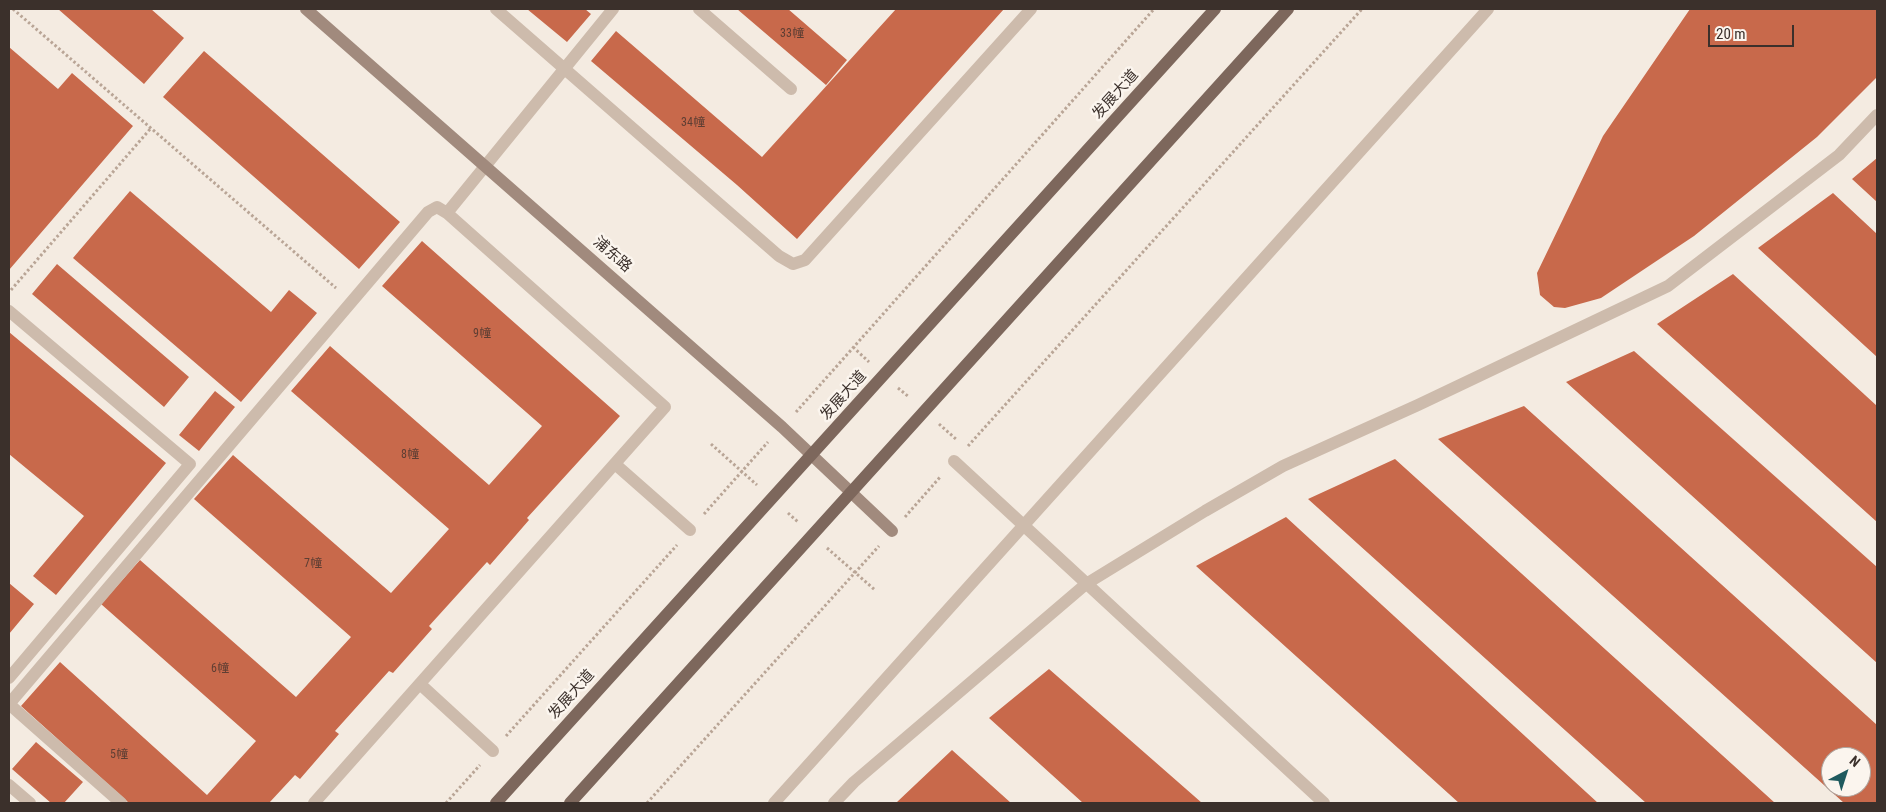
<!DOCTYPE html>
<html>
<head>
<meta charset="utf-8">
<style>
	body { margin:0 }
	#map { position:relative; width:1886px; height:812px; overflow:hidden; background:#f4ebe1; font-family:"Roboto Condensed",sans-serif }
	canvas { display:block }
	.frame { position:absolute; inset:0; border:10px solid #3b302b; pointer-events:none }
	.north { position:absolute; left:1821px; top:747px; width:50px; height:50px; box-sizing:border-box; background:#fbf5ee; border:1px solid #aea6a0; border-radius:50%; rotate:40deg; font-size:14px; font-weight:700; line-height:20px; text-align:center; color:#3b302b }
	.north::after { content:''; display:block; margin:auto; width:18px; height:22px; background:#1f5a5e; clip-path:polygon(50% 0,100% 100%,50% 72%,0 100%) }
	.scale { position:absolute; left:1708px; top:25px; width:86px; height:22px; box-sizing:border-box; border:2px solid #3b302b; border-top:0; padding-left:6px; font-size:15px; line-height:18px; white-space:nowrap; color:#3b302b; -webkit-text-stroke:4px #fbf5ee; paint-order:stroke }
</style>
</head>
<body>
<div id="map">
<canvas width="1886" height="812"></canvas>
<div class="frame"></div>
<div class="north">N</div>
<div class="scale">20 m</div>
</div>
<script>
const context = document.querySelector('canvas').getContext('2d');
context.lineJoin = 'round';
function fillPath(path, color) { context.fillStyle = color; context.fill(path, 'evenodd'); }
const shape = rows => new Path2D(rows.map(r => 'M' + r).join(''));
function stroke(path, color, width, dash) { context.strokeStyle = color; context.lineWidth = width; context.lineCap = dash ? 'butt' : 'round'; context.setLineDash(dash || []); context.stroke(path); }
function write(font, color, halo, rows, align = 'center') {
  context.font = font + ' "Roboto Condensed","Noto Sans SC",sans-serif'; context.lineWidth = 5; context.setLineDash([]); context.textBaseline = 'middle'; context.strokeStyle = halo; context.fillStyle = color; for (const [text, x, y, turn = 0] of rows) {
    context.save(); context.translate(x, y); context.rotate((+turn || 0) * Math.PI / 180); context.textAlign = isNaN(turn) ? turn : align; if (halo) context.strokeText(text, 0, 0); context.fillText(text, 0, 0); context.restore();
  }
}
fillPath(shape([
	[58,9,151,9,184,38,144,84],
	[527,9,585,9,591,14,567,42],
	[737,9,788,9,847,60,826,85],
	[896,9,1004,9,797,239,737,185,591,61,616,31,762,157],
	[1690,9,1877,9,1877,77,1817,137,1694,236,1601,298,1565,308,1554,307,1540,295,1537,273,1603,136],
	[9,47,58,89,72,73,133,126,9,270],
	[204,51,400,222,359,269,163,97],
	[1877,158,1877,202,1852,179],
	[130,191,271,312,289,290,317,313,241,402,73,258],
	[1833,193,1877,234,1877,357,1758,248],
	[422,241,620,416,527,518,529,520,490,565,487,562,429,626,432,629,393,673,389,671,335,731,339,734,300,779,295,775,269,803,129,803,21,706,60,662,207,795,256,741,101,604,140,560,296,697,351,637,194,499,233,455,391,593,449,529,291,391,330,346,489,485,542,426,382,286],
	[57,264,189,377,164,407,32,294],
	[1733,274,1877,406,1877,522,1657,324],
	[9,332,166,463,56,595,33,576,84,516,9,454],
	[1634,351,1877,567,1877,663,1566,382],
	[215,391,235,407,199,451,179,435],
	[1524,406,1877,725,1877,803,1844,803,1438,439],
	[1831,757,1861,757,1861,787,1831,787],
	[1395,459,1775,803,1646,803,1308,499],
	[1286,517,1598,803,1459,803,1196,566],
	[9,583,34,604,9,634],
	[1049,669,1202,803,1083,803,989,718],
	[36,742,83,782,64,803,51,803,12,769],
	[952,750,1011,803,898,803,897,802]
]), '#c8694b');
stroke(shape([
	[13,9,336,288],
	[11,290,151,128],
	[853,347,869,362],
	[898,388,909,397],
	[796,412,1154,9],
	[939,424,957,440],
	[711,444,757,485],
	[968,446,1362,9],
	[788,513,798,522],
	[704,514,768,442],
	[905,517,941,476],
	[827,548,875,590],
	[506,736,677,545],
	[446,803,480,765],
	[647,803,879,546]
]), '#b9a596', 3, [2.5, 2.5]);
stroke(shape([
	[496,9,779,256,793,264,805,260,1031,9],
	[699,9,791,89],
	[9,311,190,464,9,678],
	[954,461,1324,803],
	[615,464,690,530],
	[420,684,493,751],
	[9,704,428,212,437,207,447,213],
	[9,704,121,803],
	[9,785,30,803],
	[314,803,665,407,447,213,613,9],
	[774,803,1488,9],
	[834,803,854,782,1086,584,1205,511,1283,466,1418,405,1668,286,1839,155,1877,115]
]), '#cdbbac', 12);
stroke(shape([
	[306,9,782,427,892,531]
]), '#a18a7d', 12);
stroke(shape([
	[496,803,1215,9],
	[570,803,1288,9]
]), '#7d675c', 12);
write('12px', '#5e3e33', null, [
	["33幢",792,34],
	["34幢",693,123],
	["9幢",482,334],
	["8幢",410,455],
	["7幢",313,564],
	["6幢",220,669],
	["5幢",119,755]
]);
write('15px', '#3b302b', '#fbf5ee', [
	["发展大道",1116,95,-48],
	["浦东路",612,255,41],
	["发展大道",844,396,-48],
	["发展大道",572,695,-48]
]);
</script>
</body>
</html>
